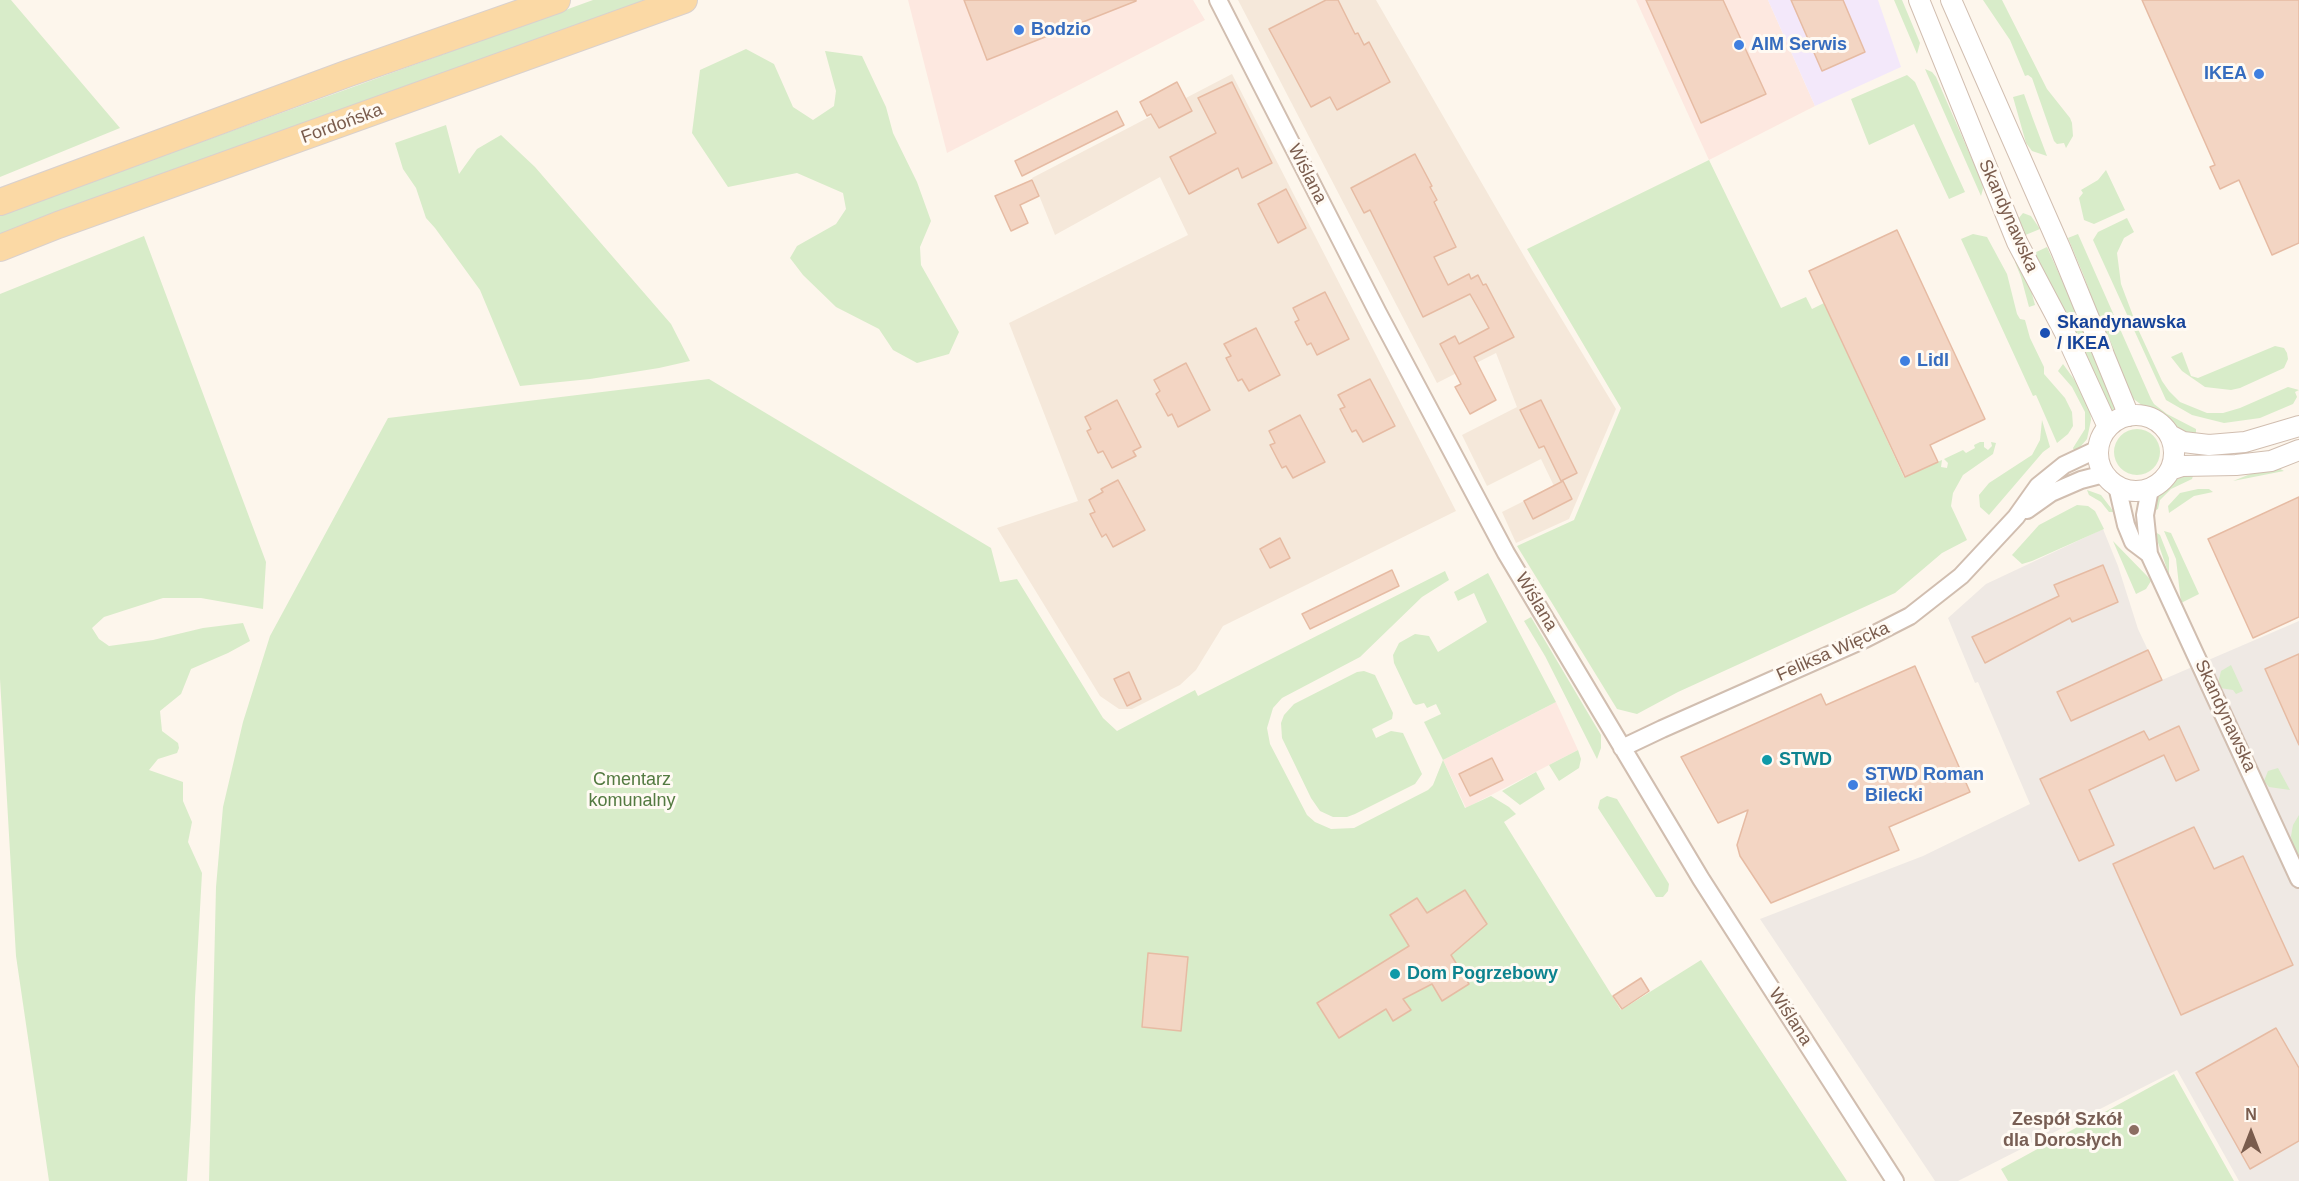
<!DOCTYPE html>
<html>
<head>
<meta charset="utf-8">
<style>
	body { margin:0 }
	#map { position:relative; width:2299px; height:1181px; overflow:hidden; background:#fdf6ec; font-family:Helvetica,sans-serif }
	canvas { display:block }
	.north { position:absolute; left:2221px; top:1103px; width:60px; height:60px; -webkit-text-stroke:4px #fffaf3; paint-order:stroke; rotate:0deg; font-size:16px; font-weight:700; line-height:24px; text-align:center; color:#7a5c4d }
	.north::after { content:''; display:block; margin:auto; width:21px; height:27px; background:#7a5c4d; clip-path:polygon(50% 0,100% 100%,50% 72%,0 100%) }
</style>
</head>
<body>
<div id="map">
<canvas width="2299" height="1181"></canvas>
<div class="north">N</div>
</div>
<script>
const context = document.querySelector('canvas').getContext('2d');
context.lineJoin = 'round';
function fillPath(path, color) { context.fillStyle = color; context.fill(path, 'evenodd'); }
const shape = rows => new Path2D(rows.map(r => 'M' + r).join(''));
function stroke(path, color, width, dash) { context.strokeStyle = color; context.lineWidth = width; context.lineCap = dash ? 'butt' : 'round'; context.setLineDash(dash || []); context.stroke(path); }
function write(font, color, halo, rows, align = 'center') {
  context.font = font + ' Helvetica,sans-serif'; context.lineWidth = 6; context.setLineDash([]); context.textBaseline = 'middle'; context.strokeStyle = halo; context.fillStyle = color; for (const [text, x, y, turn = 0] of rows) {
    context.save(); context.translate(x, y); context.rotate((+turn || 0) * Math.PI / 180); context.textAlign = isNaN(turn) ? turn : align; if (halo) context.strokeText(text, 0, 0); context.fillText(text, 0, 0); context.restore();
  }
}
fillPath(shape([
	[1238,0,1376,0,1532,270,1616,409,1569,519,1516,543,1502,512,1554,486,1541,459,1487,486,1462,435,1517,407,1496,353,1437,383],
	[1232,74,1456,511,1223,626,1196,670,1180,685,1132,709,1119,709,1100,696,997,528,1078,501,1009,323,1188,235,1160,177,1055,235,1032,178]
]), '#f5e8da');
fillPath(shape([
	[908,0,1193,0,1205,20,947,153],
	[1636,0,1768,0,1815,106,1709,160],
	[1556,702,1578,750,1466,808,1443,760]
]), '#fde8e0');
fillPath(shape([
	[2103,529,2118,566,2138,629,2162,680,2299,621,2299,1181,2239,1181,2177,1070,1958,1181,1935,1181,1760,919,1923,856,2030,804,1978,682,1975,683,1948,618,1986,584]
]), '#efe9e4');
fillPath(shape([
	[1768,0,1878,0,1901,67,1815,106]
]), '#f3e8fa');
fillPath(shape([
	[0,0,11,0,120,128,0,177],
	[593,0,657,0,0,239,0,215],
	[1894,0,1902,0,1920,43,1917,54],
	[1983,0,2002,0,2047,89,2070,118,2072,123,2073,136,2066,148,2064,143,2057,144,2054,141,2032,78,2028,75,2025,76,2010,40],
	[746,49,774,64,793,107,813,120,834,106,836,91,825,51,862,56,886,107,893,133,917,182,931,221,920,247,921,265,959,332,949,354,917,363,893,350,879,329,836,307,803,275,790,258,797,246,836,224,846,209,843,193,797,173,728,187,692,133,700,70],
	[1925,69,1932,72,1936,77,1982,182,1983,189,1981,196],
	[1907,75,1915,82,1965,192,1949,199,1914,124,1869,145,1851,99],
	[2024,94,2033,119,2047,156,2032,151,2026,143,2013,97],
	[446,125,459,174,477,149,501,135,535,167,671,324,690,361,659,368,590,379,520,386,480,290,435,228,426,218,416,188,403,169,395,143],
	[1709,160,1781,308,1806,297,1812,309,1824,303,1904,477,1942,460,1941,467,1947,468,1948,463,1944,459,1963,450,1966,453,1975,448,1974,445,1980,442,1984,442,1984,447,1988,450,1992,446,1991,442,1996,443,1993,454,1963,475,1953,493,1951,506,1967,540,1942,553,1895,593,1678,692,1637,714,1617,709,1517,546,1574,520,1621,408,1527,249],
	[2106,170,2125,210,2094,224,2084,220,2079,198,2083,193,2081,190,2098,180],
	[2023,213,2031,216,2040,229,2023,236,2018,219],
	[2127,218,2134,232,2124,238,2117,253,2121,284,2138,329,2162,381,2169,391,2180,402,2207,413,2223,413,2240,408,2288,387,2299,390,2295,392,2297,397,2293,404,2260,418,2224,423,2192,415,2166,400,2093,240,2098,232],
	[1973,234,1987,237,2007,274,2017,314,2020,319,2025,320,2030,338,2044,367,2044,374,2065,398,2072,412,2073,426,2068,434,2057,443,2036,395,2033,396,1961,239],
	[2078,234,2151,399,2154,404,2167,414,2196,429,2196,437,2182,431,2162,413,2143,406,2131,397,2124,385,2083,274,2068,238],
	[144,236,266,562,263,609,201,598,163,598,104,617,92,628,99,639,109,646,153,640,203,628,243,623,250,641,228,653,191,669,181,694,160,711,162,731,178,743,179,748,177,753,158,759,149,770,183,782,183,801,192,822,188,842,202,873,195,998,191,1119,187,1181,49,1181,16,956,0,679,0,294],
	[2047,247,2118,405,2110,412,2032,254],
	[2019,260,2028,279,2035,305,2029,307,2021,277,2015,262],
	[2275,346,2284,348,2287,353,2288,359,2284,368,2240,388,2231,390,2205,387,2182,371,2171,357,2182,352,2191,376,2198,378],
	[2063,364,2081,389,2090,407,2091,420,2087,439,2075,453,2073,448,2085,429,2085,412,2072,387,2058,371],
	[709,379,991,548,1000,582,1017,579,1103,718,1117,731,1195,690,1198,696,1445,571,1449,580,1422,597,1360,657,1282,698,1273,708,1267,728,1270,744,1307,815,1315,822,1331,829,1354,828,1428,790,1433,785,1443,760,1424,722,1441,714,1436,704,1427,708,1424,703,1416,705,1413,703,1394,663,1393,655,1399,643,1415,634,1429,636,1438,652,1487,622,1474,593,1458,601,1454,592,1488,573,1556,702,1443,760,1465,808,1491,796,1509,807,1516,814,1504,822,1621,1010,1701,960,1847,1181,209,1181,216,887,223,807,243,722,270,636,388,418],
	[2042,420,2050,447,2043,452,1989,515,1980,507,1979,495,1989,483,2032,455,2040,440],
	'2114 452a23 23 0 1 1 46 0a23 23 0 1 1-46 0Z',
	[2273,465,2284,471,2233,481],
	[2194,473,2192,479,2171,489,2160,500,2158,509,2152,512,2155,498,2160,490,2177,479],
	[2198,489,2209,489,2213,492,2194,496,2169,513,2168,506,2180,493],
	[2087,490,2101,495,2114,512,2109,512,2101,502,2089,495],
	[2077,505,2088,506,2095,511,2104,529,2032,561,2022,564,2012,555,2039,525],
	[2154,531,2160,535,2169,558,2169,575],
	[2164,531,2171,533,2199,594,2181,603,2176,559],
	[2113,541,2149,578,2151,581,2146,589,2136,594],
	[1531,617,1601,735,1601,748,1597,759,1545,656,1524,621],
	[2231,665,2243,691,2236,694,2233,690,2220,688,2218,683,2221,671],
	[1364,671,1375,675,1393,713,1392,719,1372,729,1376,738,1391,731,1403,733,1422,774,1415,784,1355,814,1347,817,1333,817,1320,811,1311,798,1282,738,1281,723,1284,715,1294,704,1357,672],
	[1578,750,1581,759,1579,768,1559,781,1549,765],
	[2278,768,2290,790,2269,787,2264,781,2268,771],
	[1536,772,1545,789,1520,805,1502,791],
	[1607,796,1617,799,1669,884,1668,891,1663,897,1656,897,1598,808,1600,800],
	[2299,815,2299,862,2293,849,2291,836,2293,825],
	[2174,1074,2234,1181,2008,1181,2001,1169]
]), '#d8ecc9');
const building = shape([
	[964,0,1136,0,1136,1,987,60,964,0],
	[1326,0,1338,0,1355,34,1358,33,1364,45,1369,42,1390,82,1337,110,1330,97,1311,107,1269,29,1326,0],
	[1646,0,1723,0,1766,94,1701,123,1646,0],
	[1791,0,1843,0,1865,52,1822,71,1791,0],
	[2142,0,2299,0,2299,243,2272,255,2239,180,2220,189,2210,167,2215,165,2142,0],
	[1177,82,1192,111,1159,128,1151,114,1147,116,1140,102,1177,82],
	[1232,82,1272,163,1242,178,1238,168,1189,194,1170,157,1216,133,1198,98,1232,82],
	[1117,111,1124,125,1022,176,1015,161,1117,111],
	[1415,154,1432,186,1430,187,1437,200,1434,202,1456,247,1434,257,1448,285,1469,274,1471,279,1478,275,1483,285,1486,284,1514,337,1474,357,1496,400,1470,414,1455,387,1461,384,1440,344,1455,336,1459,344,1489,328,1478,308,1470,294,1423,317,1370,210,1364,213,1351,188,1415,154],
	[1032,180,1039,196,1020,205,1028,223,1011,231,995,196,1032,180],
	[1286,189,1306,228,1278,243,1258,204,1286,189],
	[1897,230,1985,419,1930,445,1938,462,1905,477,1809,271,1897,230],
	[1325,292,1349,339,1317,355,1311,343,1307,345,1295,322,1299,320,1293,308,1325,292],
	[1256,328,1280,375,1249,391,1242,379,1238,381,1226,358,1231,356,1224,344,1256,328],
	[1186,363,1210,410,1178,427,1172,414,1168,416,1156,394,1160,391,1154,380,1186,363],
	[1370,379,1395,426,1363,442,1356,430,1352,432,1340,409,1345,407,1338,395,1370,379],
	[1117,400,1141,447,1133,451,1136,456,1112,468,1103,451,1098,453,1087,431,1091,429,1085,417,1117,400],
	[1541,400,1577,473,1561,481,1544,446,1539,448,1520,410,1541,400],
	[1300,415,1325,462,1293,478,1286,466,1282,468,1270,445,1275,443,1269,431,1300,415],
	[1118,480,1145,530,1113,547,1106,534,1102,537,1090,514,1095,512,1089,500,1103,492,1101,489,1118,480],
	[1563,481,1572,499,1533,519,1524,501,1563,481],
	[2299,497,2299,617,2253,638,2208,539,2299,497],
	[1280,538,1290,558,1270,568,1260,549,1280,538],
	[2103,565,2118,602,2072,622,2070,618,1985,663,1972,637,2059,596,2054,585,2103,565],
	[1392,570,1399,586,1310,629,1302,614,1392,570],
	[2148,650,2162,680,2071,721,2057,692,2148,650],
	[2299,654,2299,745,2265,669,2299,654],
	[1915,666,1970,792,1889,827,1899,850,1771,903,1740,856,1737,845,1748,810,1718,823,1681,757,1821,694,1826,705,1915,666],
	[1129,672,1141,699,1127,706,1114,679,1129,672],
	[2179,726,2199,770,2176,781,2164,755,2089,790,2114,845,2079,861,2040,779,2144,731,2149,740,2179,726],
	[1492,758,1503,780,1470,796,1459,774,1492,758],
	[2194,827,2214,869,2243,856,2293,965,2181,1015,2113,864,2194,827],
	[1465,890,1487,924,1451,955,1469,984,1442,1001,1432,984,1403,999,1411,1010,1393,1021,1386,1009,1339,1038,1317,1003,1409,946,1390,915,1417,898,1427,913,1465,890],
	[1148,953,1188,957,1181,1031,1142,1027,1148,953],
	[1641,978,1649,991,1622,1009,1613,996,1641,978],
	[2276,1028,2299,1068,2299,1141,2250,1169,2196,1073,2276,1028]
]);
fillPath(building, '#f3d5c3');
stroke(building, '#e6bba3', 1.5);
const minor = shape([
	[1218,0,1378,313,1506,553,1701,879,1895,1181],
	[2117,486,2126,525,2133,542,2149,554],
	[2150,489,2145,515,2149,554,2299,879],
	[2027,510,2051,493,2081,480,2104,474],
	[1622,748,1662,729,1865,639,1910,616,1961,576,2016,517,2038,486,2064,465,2098,449]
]);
const tertiary = shape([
	[1919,0,2017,242,2064,331,2108,427],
	[1951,0,2061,250,2129,416],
	'2098 453a38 38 0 1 1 76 0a38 38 0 1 1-76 0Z',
	[2170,435,2183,442,2209,445,2245,442,2299,426],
	[2170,470,2182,466,2236,465,2271,461,2299,450]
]);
const primary = shape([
	[0,202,349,73,557,0],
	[0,248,58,225,684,0]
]);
stroke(minor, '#d1beb0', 20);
stroke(tertiary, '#d1beb0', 22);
stroke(primary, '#dad1cd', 28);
stroke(minor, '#fff', 16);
stroke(tertiary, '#fff', 20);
stroke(primary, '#fbd9a5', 26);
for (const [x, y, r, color] of [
	[1019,30,6,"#3f7fe0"],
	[1739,45,6,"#3f7fe0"],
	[2259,74,6,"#3f7fe0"],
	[2045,333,6,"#1a4fb4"],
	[1905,361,6,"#3f7fe0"],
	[1767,760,6,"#0f9aa8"],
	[1853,785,6,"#3f7fe0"],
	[1395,974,6,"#0f9aa8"],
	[2134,1130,6,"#8d6e63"]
]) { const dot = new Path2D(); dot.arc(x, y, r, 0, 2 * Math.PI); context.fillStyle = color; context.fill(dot); stroke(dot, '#fffaf3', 2); }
write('bold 18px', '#366cbe', '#fffaf3', [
	["Bodzio",1031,30],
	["AIM Serwis",1751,45],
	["IKEA",2247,74,"right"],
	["Lidl",1917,361],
	["STWD Roman",1865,775],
	["Bilecki",1865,796]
], 'left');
write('18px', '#7a5c4d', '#fffaf3', [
	["Fordońska",342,124,-20],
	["Wiślana",1307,174,63],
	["Skandynawska",2008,216,66],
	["Wiślana",1536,602,59],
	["Feliksa Więcka",1833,652,-24],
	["Skandynawska",2225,716,65],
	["Wiślana",1790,1017,57]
]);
write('bold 18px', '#164399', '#fffaf3', [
	["Skandynawska",2057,323],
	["/ IKEA",2057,344]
], 'left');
write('bold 18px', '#0d838f', '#fffaf3', [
	["STWD",1779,760],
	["Dom Pogrzebowy",1407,974]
], 'left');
write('18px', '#537a41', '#fffaf3', [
	["Cmentarz",632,780],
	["komunalny",632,801]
]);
write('bold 18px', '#785e54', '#fffaf3', [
	["Zespół Szkół",2122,1120],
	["dla Dorosłych",2122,1141]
], 'right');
</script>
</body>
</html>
